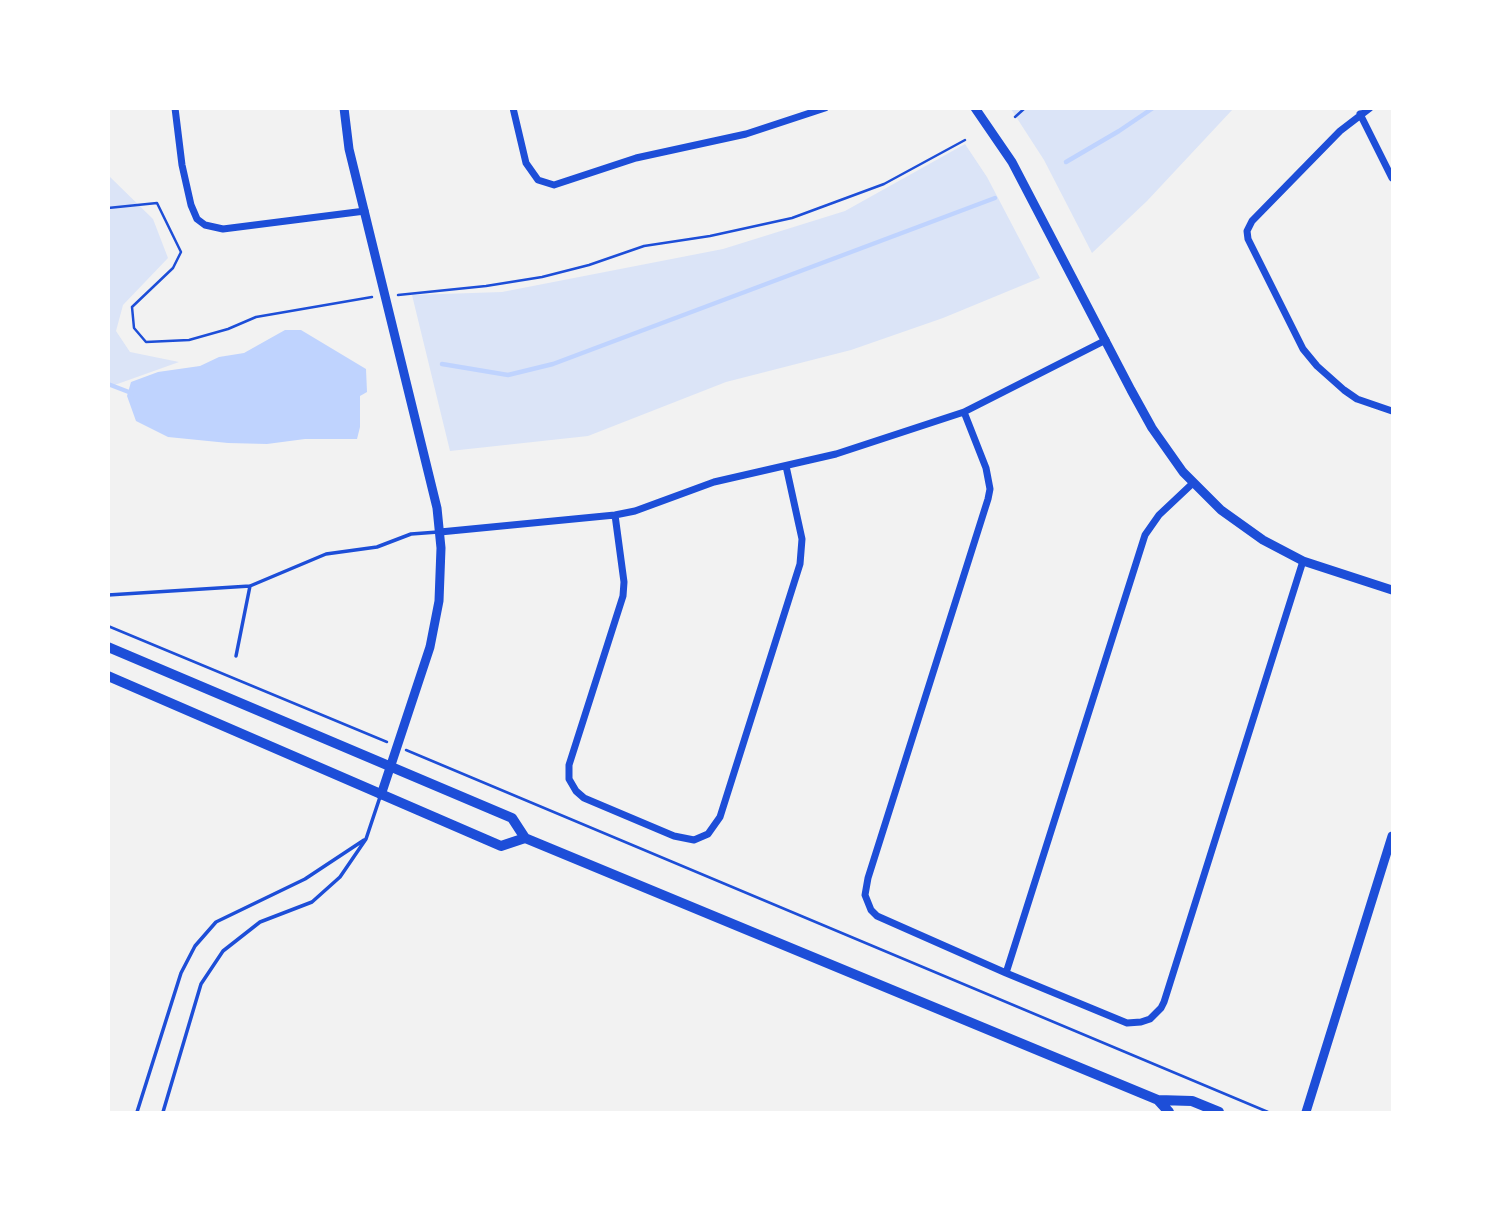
<!DOCTYPE html>
<html>
<head>
<meta charset="utf-8">
<style>
	body { margin:0 }
	#map { position:relative; width:1501px; height:1221px; overflow:hidden; background:#f2f2f2; font-family:Commissioner,sans-serif }
	canvas { display:block }
	.frame { position:absolute; inset:0; border:110px solid #fff; pointer-events:none }
</style>
</head>
<body>
<div id="map">
<canvas width="1501" height="1221"></canvas>
<div class="frame"></div>
</div>
<script>
const context = document.querySelector('canvas').getContext('2d');
context.lineJoin = 'round';
function fillPath(path, color) { context.fillStyle = color; context.fill(path, 'evenodd'); }
const shape = rows => new Path2D(rows.map(r => 'M' + r).join(''));
function stroke(path, color, width, dash) { context.strokeStyle = color; context.lineWidth = width; context.lineCap = dash ? 'butt' : 'round'; context.setLineDash(dash || []); context.stroke(path); }
fillPath(shape([
	[1011,109,1233,109,1147,201,1092,253,1044,160],
	[965,144,987,177,1040,278,943,318,851,350,726,382,588,436,450,451,412,295,502,292,723,249,845,211],
	[108,175,153,219,168,258,123,305,116,331,130,352,179,362,109,387]
]), '#dbe4f7');
fillPath(shape([
	[285,330,301,330,366,369,367,392,360,396,360,427,357,439,305,439,267,444,228,443,168,437,136,421,127,396,131,382,158,372,200,366,219,357,244,353]
]), '#bfd3fe');
stroke(shape([
	[1066,162,1119,131,1153,108],
	[442,364,508,375,553,364,995,198],
	[108,384,134,394]
]), '#bfd3fe', 4.5);
stroke(shape([
	[1015,117,1025,108],
	[108,208,157,203,181,252,173,268,132,307,134,328,146,342,189,340,228,329,256,317,372,297],
	[398,295,486,286,542,277,589,265,644,246,710,236,792,218,884,184,965,140],
	[108,626,387,742],
	[406,750,1268,1112]
]), '#1d4ed8', 2.5);
stroke(shape([
	[108,595,250,586,326,554,377,547,411,534,438,532],
	[236,656,250,586],
	[137,1112,181,973,195,946,216,922,305,879,364,840],
	[163,1112,201,984,223,951,260,922,312,902,340,877,366,839,380,797]
]), '#1d4ed8', 3.5);
stroke(shape([
	[175,108,182,165,191,205,197,219,205,225,223,229,365,211],
	[513,108,526,163,538,180,554,185,636,158,746,134,825,108],
	[1370,108,1340,131,1252,221,1247,231,1248,239,1303,349,1317,366,1344,390,1357,399,1392,411],
	[1360,114,1392,178],
	[964,412,986,468,990,489,988,499,868,878,865,895,871,910,877,916,1006,973,1127,1023,1141,1022,1150,1019,1161,1008,1164,1002,1303,561],
	[615,515,624,582,623,596,569,765,569,779,576,791,584,798,674,836,694,840,708,834,720,817,800,564,802,539,786,466],
	[440,532,615,515,635,511,714,482,836,454,964,412,1106,340],
	[1006,973,1145,535,1159,515,1193,483]
]), '#1d4ed8', 7);
stroke(shape([
	[344,108,349,149,437,508,441,548,439,601,430,647,381,795],
	[975,108,1012,162,1131,390,1152,428,1183,472,1221,510,1263,540,1303,561,1392,590],
	[1306,1112,1392,836]
]), '#1d4ed8', 9);
stroke(shape([
	[108,647,512,818,525,838,1158,1100,1192,1101,1219,1112],
	[108,676,501,846,525,838],
	[1158,1100,1169,1112]
]), '#1d4ed8', 10);
</script>
</body>
</html>
